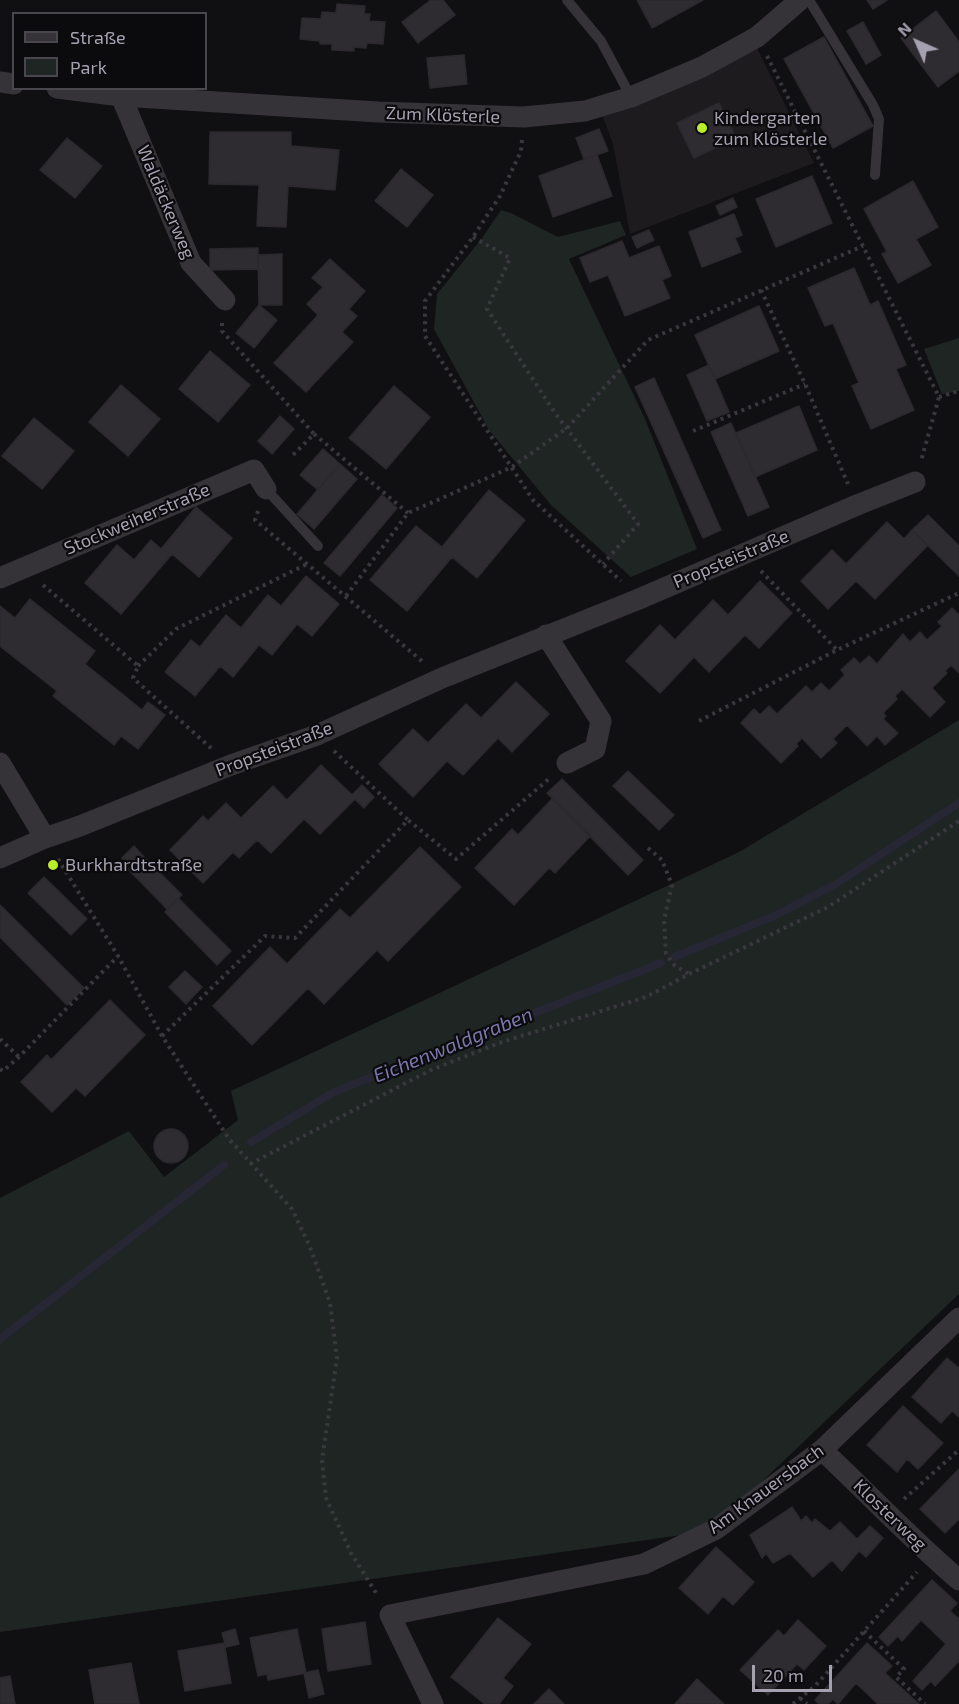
<!DOCTYPE html>
<html>
<head>
<meta charset="utf-8">
<style>
  body { margin:0 }
  #map { position:relative; width:959px; height:1704px; overflow:hidden; background:#100f11; font-family:"Exo 2",sans-serif }
  canvas { display:block }
  .legend { position:absolute; left:12px; top:12px; width:195px; height:78px; box-sizing:border-box; background:#0b0a0c; border:2px solid #49464e; margin:0; padding:8px 10px; list-style:none; font-size:18px; color:#a6a1b1 }
  .legend li { display:flex; align-items:center; gap:12px; height:30px }
  .legend b { width:30px; border:2px solid #49464e }
  .north { position:absolute; left:887px; top:12px; width:60px; height:60px; -webkit-text-stroke:4px #0b0a0c; paint-order:stroke; rotate:315deg; font-size:16px; font-weight:700; line-height:24px; text-align:center; color:#a6a1b1 }
  .north::after { content:''; display:block; margin:auto; width:21px; height:27px; background:#a6a1b1; clip-path:polygon(50% 0,100% 100%,50% 72%,0 100%) }
  .scale { position:absolute; left:752px; top:1665px; width:80px; height:27px; box-sizing:border-box; border:3px solid #a6a1b1; border-top:0; padding-left:8px; font-size:18px; line-height:21px; white-space:nowrap; color:#a6a1b1; -webkit-text-stroke:4px #0b0a0c; paint-order:stroke }
</style>
</head>
<body>
<div id="map">
<canvas width="959" height="1704"></canvas>
<ul class="legend">
<li><b style="height:8px;background:#353238"></b>Straße</li>
<li><b style="height:16px;background:#1e2523"></b>Park</li>
</ul>
<div class="north">N</div>
<div class="scale">20 m</div>
</div>
<script>
const g = document.querySelector('canvas').getContext('2d');
g.lineJoin = 'round';
function fillPath(path, color) {
  g.fillStyle = color;
  g.fill(path, 'evenodd');
}
function trace(path, color, width, dash) {
  g.strokeStyle = color;
  g.lineWidth = width;
  g.lineCap = dash ? 'butt' : 'round';
  g.setLineDash(dash || []);
  g.stroke(path);
}
function label(font, color, halo, rows, align = 'center') {
  g.font = font + ' "Exo 2",sans-serif';
  g.lineWidth = 4.5;
  g.setLineDash([]);
  g.textBaseline = 'middle';
  g.strokeStyle = halo;
  g.fillStyle = color;
  for (const [text, x, y, turn = 0] of rows) {
    g.save();
    g.translate(x, y);
    g.rotate((+turn || 0) * Math.PI / 180);
    g.textAlign = isNaN(turn) ? turn : align;
    if (halo) g.strokeText(text, 0, 0);
    g.fillText(text, 0, 0);
    g.restore();
  }
}
fillPath(new Path2D(`
  M757 48 814 163 630 234 613 144 601 112Z`), '#1d1b1e');
fillPath(new Path2D(`
  M501 210 511 213 558 237 620 221 626 235 569 259 645 419 697 549 631 577 551 505 489 430 434 329 437 294 482 238Z
  M959 338V391L942 394 924 349Z
  M959 720V1294L710 1531 0 1632V1198L129 1131 164 1177 238 1120 231 1091 739 852Z`), '#1e2523');
trace(new Path2D(`
  M674 957 774 916 836 884 959 803
  M251 1142 334 1092 661 963
  M0 1339 224 1165`), '#272634', 8);
const building = new Path2D(`
  M431 0H443L455 15 418 43 402 22Z
  M637 0H703L652 28Z
  M867 0H887L873 9Z
  M337 4 365 6 364 14H370L369 21 385 22 383 44 367 43 366 48 354 47V51L332 50V44H320V41L300 39 302 18 321 19 322 12 336 13Z
  M936 11 959 42V71L938 87 901 38Z
  M863 22 881 55 866 64 847 31Z
  M824 37 873 126 833 148 784 59Z
  M464 55 467 84 430 88 427 58Z
  M719 103 736 138 694 158 677 123Z
  M599 129 608 151 584 159 576 138Z
  M210 132H291V146L339 150 335 190 288 186 286 227 257 226 259 185 209 184Z
  M67 138 102 166 75 198 40 170Z
  M597 155 612 196 553 217 539 176Z
  M401 169 433 195 407 227 375 201Z
  M812 176 832 223 776 247 756 199Z
  M913 181 938 227 916 239 931 265 898 283 882 254 887 252 864 209Z
  M733 198 737 207 720 215 716 206Z
  M734 214 742 235 735 238 741 252 702 267 689 232Z
  M649 230 654 240 637 248 632 237Z
  M622 241 629 258 659 246 671 276 662 280 670 298 625 316 608 275 590 282 580 258Z
  M258 248V269L210 270V249Z
  M282 254V305H259L258 255Z
  M330 259 365 291 349 309 357 316 342 332 353 342 306 392 274 363 318 315 307 304 323 287 312 278Z
  M854 268 870 305 878 301 906 365 896 369 914 410 871 429 852 386 859 383 833 323 825 326 808 288Z
  M259 305 277 320 254 348 236 333Z
  M759 306 779 351 715 379 695 335Z
  M210 351 250 385 218 422 179 389Z
  M709 365 729 412 707 421 687 375Z
  M654 378 721 530 703 538 635 387Z
  M121 385 160 419 128 456 89 422Z
  M394 386 430 417 386 469 349 438Z
  M799 406 817 450 755 477 736 433Z
  M280 416 294 429 272 454 258 441Z
  M34 418 74 451 42 489 2 456Z
  M731 423 769 507 748 516 711 432Z
  M323 449 340 464 318 490 300 475Z
  M340 464 357 479 314 529 297 514Z
  M489 490 525 520 477 578 452 557 407 611 370 580 416 526 442 547Z
  M382 495 397 508 340 576 324 563Z
  M196 507 232 538 199 577 172 554 121 614 85 583 117 545 134 560 151 540 161 549Z
  M928 515 959 546V576L912 530Z
  M887 522 904 539 912 530 928 545 875 599 856 581 828 609 801 581 832 550 846 564Z
  M306 576 339 604 312 636 297 624 272 655 259 645 233 677 220 666 195 696 165 672 191 640 200 647 226 615 241 628 268 595 281 606Z
  M760 581 792 613 759 648 745 635 709 672 694 657 660 693 626 661 660 625 675 640 713 600 728 615Z
  M30 599 95 651 85 664 142 710 148 702 165 715 138 749 121 736 114 745 53 696 57 691 0 646V606L15 618Z
  M952 608 959 615V673L951 665 945 671 947 673 932 688 945 702 930 717 902 689 895 696 897 699 883 713 886 716 883 719 898 733 885 745 877 736 867 746 847 725 833 739 837 743 821 758 802 738 796 744 798 746 781 763 741 723 754 709 760 715 769 706 777 714 806 686 812 692 821 683 829 691 845 675 841 670 854 658 860 664 869 656 877 664 903 634 910 642 920 632 927 640 942 626 938 622Z
  M516 682 549 714 512 752 498 738 463 775 447 761 413 797 379 764 413 729 428 743 466 704 481 718Z
  M321 765 352 795 362 785 374 797 364 808 355 799 320 834 304 819 271 853 257 840 239 858 233 852 203 883 170 850 203 816 208 821 226 803 241 818 273 786 287 800Z
  M628 771 674 815 659 830 613 786Z
  M562 779 643 860 628 875 547 793Z
  M552 799 591 835 555 873 549 868 514 905 475 868 512 829 518 835Z
  M134 846 142 855 130 866 122 858Z
  M420 847 461 887 388 961 377 950 324 1004 308 988 252 1045 213 1006 270 947 287 964 340 909 350 918Z
  M142 855 182 895 167 909 128 869Z
  M44 877 87 919 71 935 28 893Z
  M178 898 231 951 217 965 165 912Z
  M0 905 84 988 67 1005 0 937Z
  M185 971 202 987 186 1004 169 987Z
  M110 1000 145 1035 85 1096 76 1088 52 1112 21 1082 47 1055 51 1060Z
  M154 1146a17 17 0 1 1 34 0a17 17 0 1 1-34 0Z
  M947 1358 959 1368V1417L952 1411 941 1423 912 1397Z
  M903 1406 943 1443 918 1469 907 1459 897 1472 867 1445Z
  M959 1469V1519L945 1533 920 1509Z
  M792 1507 801 1521 806 1516 812 1523 815 1519 830 1531 840 1522 857 1539 870 1526 883 1538 866 1557 859 1551 842 1571 832 1560 813 1577 790 1553 773 1563 766 1553 762 1558 750 1535Z
  M716 1547 754 1582 733 1605 723 1596 708 1614 679 1588Z
  M932 1580 957 1603 950 1611 959 1619V1661L935 1686 931 1681 922 1690 913 1681 946 1644 921 1620 902 1641 898 1636 888 1646 879 1637Z
  M498 1618 531 1644 503 1678 513 1686 499 1704H485L451 1677Z
  M798 1620 826 1646 804 1670 797 1664 768 1695 740 1670 778 1630 784 1636Z
  M365 1622 371 1664 328 1671 322 1629Z
  M235 1629 239 1644 226 1647 222 1633Z
  M297 1629 306 1673 268 1680 267 1674 258 1676 250 1638Z
  M224 1643 231 1683 185 1691 178 1651Z
  M867 1643 892 1666 885 1673 919 1704H878L856 1683 838 1704 833 1699 828 1704H819L815 1700Z
  M131 1663 139 1704H95L89 1670Z
  M318 1670 324 1694 309 1698 304 1673Z
  M10 1676 15 1704H0V1678Z
  M697 1679 724 1704H675Z
  M549 1689 564 1704H534Z`);
fillPath(building, '#2e2c30');
trace(building, '#2b292d', 1.5);
trace(new Path2D(`
  M767 56 939 397 921 461
  M522 140 521 151 500 196 473 237 425 301V336L533 500 621 581
  M473 237 510 258 487 309 553 410 638 524 603 564
  M761 290 805 384 848 484
  M222 323V331L314 434 293 455
  M939 397 959 391
  M693 431 805 384
  M314 434 408 513
  M258 511 255 520 423 662
  M761 571 837 650
  M43 585 138 666 133 678 212 749
  M346 596 408 513 512 467 567 428 648 340 863 246
  M138 666 176 629 307 564
  M699 721 837 650 959 593
  M334 751 408 820
  M648 848 662 860 672 885 664 920 666 954 675 966 689 974
  M58 859 118 956 162 1036 229 1139 292 1209 310 1247 330 1303 337 1358 322 1460 326 1498 351 1553 378 1596
  M162 1036 265 936 295 938 408 820 456 859 551 777
  M0 1039 19 1057
  M0 1069 3 1071 19 1057 118 956
  M250 1164 431 1070 499 1043 646 997 689 974 828 907 959 821
  M904 1499 959 1450
  M864 1631 904 1669 896 1677 925 1704
  M800 1698 807 1704
  M793 1704 816 1685 917 1572`), '#3a383f', 4, [3, 4.5]);
trace(new Path2D(`
  M567 0 601 41 631 97
  M809 0 873 105 879 119 875 175
  M266 489 318 546`), '#353238', 10);
trace(new Path2D(`
  M0 82 14 84
  M57 88 121 96 378 112 524 117 585 111 631 97 702 67 757 37 800 0
  M121 96 191 263 225 300
  M0 578 254 470 266 489
  M546 635 601 721 595 749 567 763
  M0 763 45 838
  M0 858 45 838 80 826 231 765 317 735 442 678 639 599 857 505 915 482
  M822 1450C868 1493 911 1539 959 1580
  M433 1704 390 1615 644 1564 716 1529 822 1450 959 1318`), '#353238', 21);
for (const [x, y, r, color] of [
  [702,128,6,"#b9ee2a"],
  [53,865,6,"#b9ee2a"]
]) {
  const dot = new Path2D();
  dot.arc(x, y, r, 0, 2 * Math.PI);
  g.fillStyle = color;
  g.fill(dot);
  trace(dot, '#0b0a0c', 2);
}
label('18px', '#a6a1b1', '#0b0a0c', [
  ["Zum Klösterle",443,115,2],
  ["Waldäckerweg",166,202,67],
  ["Stockweiherstraße",137,519,-23],
  ["Propsteistraße",731,559,-23],
  ["Propsteistraße",274,749,-21],
  ["Am Knauersbach",766,1489,-36],
  ["Klosterweg",890,1515,44]
]);
label('18px', '#a6a1b1', '#0b0a0c', [
  ["Kindergarten",714,118],
  ["zum Klösterle",714,139],
  ["Burkhardtstraße",65,865]
], 'left');
label('italic 20px', '#7b77ad', '#0b0a0c', [
  ["Eichenwaldgraben",453,1045,-22]
]);
</script>
</body>
</html>
